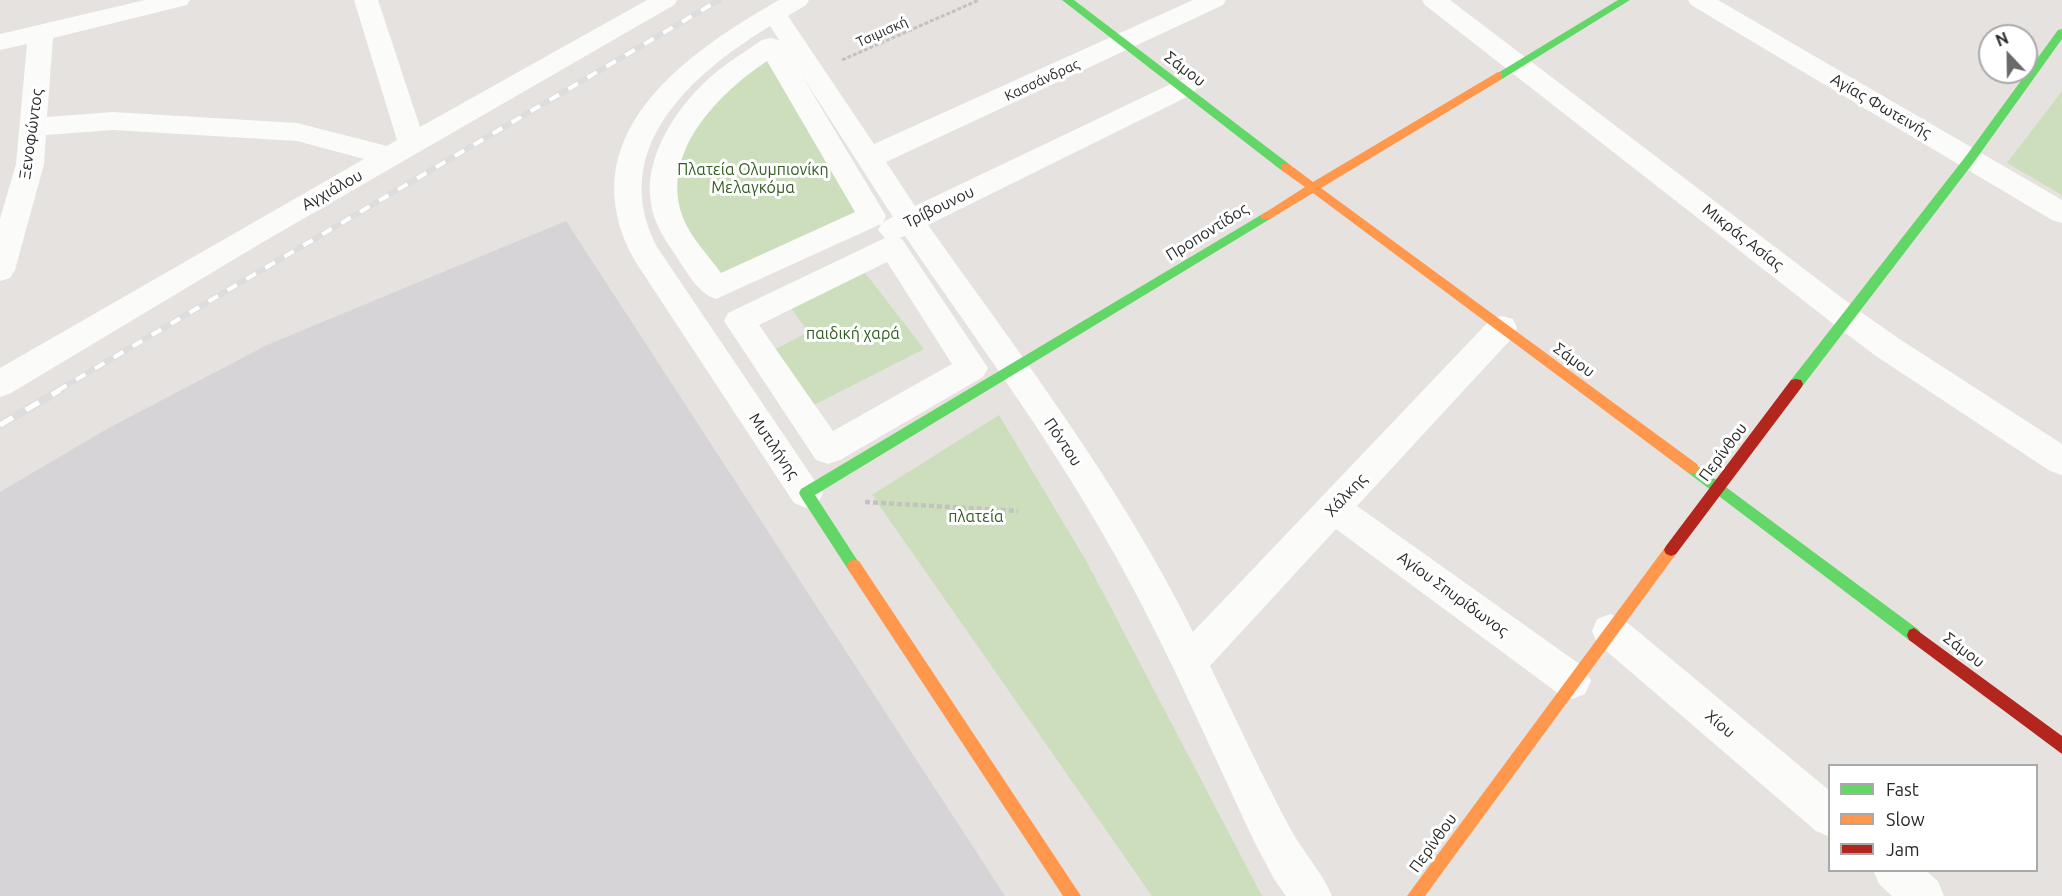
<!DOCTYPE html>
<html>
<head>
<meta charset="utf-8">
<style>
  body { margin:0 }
  #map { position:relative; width:2062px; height:896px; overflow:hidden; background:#e6e2df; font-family:Ubuntu,sans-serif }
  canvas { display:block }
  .legend { position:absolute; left:1828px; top:764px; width:210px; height:108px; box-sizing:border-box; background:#fff; border:2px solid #a9a9a9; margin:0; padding:8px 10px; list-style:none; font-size:18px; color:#292929 }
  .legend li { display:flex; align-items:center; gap:12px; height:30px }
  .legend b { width:30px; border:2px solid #a9a9a9 }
  .north { position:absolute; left:1978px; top:24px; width:60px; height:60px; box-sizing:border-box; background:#fff; border:2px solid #a9a9a9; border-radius:50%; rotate:338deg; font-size:16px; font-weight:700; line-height:24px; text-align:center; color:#292929 }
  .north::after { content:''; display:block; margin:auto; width:21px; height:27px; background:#6b6a69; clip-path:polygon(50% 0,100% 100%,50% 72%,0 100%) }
</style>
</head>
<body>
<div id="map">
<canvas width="2062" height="896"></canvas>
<ul class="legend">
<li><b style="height:8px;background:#63d668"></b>Fast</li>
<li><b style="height:8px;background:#ff974d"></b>Slow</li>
<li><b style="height:8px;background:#b3261e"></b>Jam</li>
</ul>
<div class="north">N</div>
</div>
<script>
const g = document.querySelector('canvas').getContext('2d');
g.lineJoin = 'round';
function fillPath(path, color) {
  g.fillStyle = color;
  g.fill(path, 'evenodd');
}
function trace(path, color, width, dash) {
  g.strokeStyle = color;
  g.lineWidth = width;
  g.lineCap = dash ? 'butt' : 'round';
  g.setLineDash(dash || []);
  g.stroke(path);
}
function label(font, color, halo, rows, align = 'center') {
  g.font = font + ' Ubuntu,sans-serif';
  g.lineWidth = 6;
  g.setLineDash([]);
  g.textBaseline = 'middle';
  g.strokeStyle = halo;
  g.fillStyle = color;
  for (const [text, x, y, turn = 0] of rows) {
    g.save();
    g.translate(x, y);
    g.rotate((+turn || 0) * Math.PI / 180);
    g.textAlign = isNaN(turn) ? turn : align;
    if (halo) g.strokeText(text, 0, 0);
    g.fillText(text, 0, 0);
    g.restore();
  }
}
fillPath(new Path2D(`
  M566 221 1005 896H0V492L105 430 267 345Z`), '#d6d4d6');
fillPath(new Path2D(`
  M769 52 865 215 722 281 681 224 673 185 693 123Z
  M2062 91V195L2007 163Z
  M863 270 924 349 812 406 772 351 808 332 788 304Z
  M999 415 1088 564 1262 896H1152L872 495Z`), '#cddebc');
trace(new Path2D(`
  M842 60 979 0`), '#c3c2c2', 3, [4, 2]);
trace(new Path2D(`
  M865 502 1018 511`), '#c3c2c2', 4.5, [5, 3]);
fillPath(new Path2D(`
  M145 0H190L187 5 53 38 47 117 113 112 297 123 387 146 397 140 354 0H378L420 127 647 0H677L674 5 263 242 11 393 0 397V368L364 159 297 141 113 130 46 135 44 164 15 270 10 278 0 281V219L16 164 27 44 0 50V34Z
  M779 0H809L806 5 788 16 874 144 1193 0H1226L1223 5 886 162 915 206 1175 82 1184 79 1193 82 1197 88 1193 94 928 225C1022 357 1121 486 1193 632L1491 319 1502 316 1513 319 1517 328 1513 337 1357 506 1585 668 1591 681 1585 694 1572 699 1559 694 1336 529 1210 666C1237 721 1262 776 1291 830 1304 853 1322 872 1332 896H1286L1274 879 1255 843C1206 739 1161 634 1103 534 1044 431 972 334 905 236L899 238 902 239 988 368 983 377 840 460 828 464 816 460 724 321 728 313 885 238 878 230 881 224 716 299C698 294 685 269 674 253 664 238 653 221 651 203 643 159 675 110 706 81 723 65 743 53 762 40L771 38 779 40 770 26C693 73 606 148 657 247L823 493 818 503 806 508 794 503 635 261C566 137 684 54 779 0ZM767 61 855 212 721 273C709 256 692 239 684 220 657 154 718 94 767 61ZM801 74 893 217 883 222 886 216ZM887 262 952 364 833 431 759 325Z
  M1422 0H1450L1858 310 1898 338 2062 444V475L2050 471 1876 356 1836 326 1425 5Z
  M1688 0H1718L2062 200V223L2052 220 1691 5Z
  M1610 614 1623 619 1830 791V837L1816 831 1597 643 1592 631 1597 619Z
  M1873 870H1925L1938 881 1944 896H1892L1879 884Z`), '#fbfbfa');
fillPath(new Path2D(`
  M1062 0H1074L1289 164V170H1281Z
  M1618 0H1630L1502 79H1494L1493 76Z
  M2062 29V39L1974 162 1801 388H1791L1789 384 1791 380 1966 156 2058 30Z
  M1266 212 1270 213 1272 216 1270 219 815 495 861 566 859 571 854 572 849 571 801 497 799 493 801 489Z
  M1692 462 1919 630 1921 635 1919 640 1914 642 1909 640 1687 472 1685 468 1687 464Z`), '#63d668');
fillPath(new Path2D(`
  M1498 72 1502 73V79L1321 188 1697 464 1699 468 1697 472 1692 474 1687 472 1313 193 1270 219H1262L1260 216 1305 187 1281 170V164H1289L1313 182Z
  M1671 544 1676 546 1678 550 1676 554 1425 896H1407L1666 546Z
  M854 560 859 561 1081 896H1063L849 571 847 566 849 561Z`), '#ff974d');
fillPath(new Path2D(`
  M1796 379 1801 380 1803 384 1801 388 1676 554 1671 556 1666 554 1664 550 1666 546 1791 380Z
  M1914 628 2062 736V754L1909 640 1907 635 1909 630Z`), '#b3261e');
const railFar1 = new Path2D(`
  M57 391 719 0`);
const rail = new Path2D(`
  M0 425 60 390`);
trace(railFar1, '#ddddde', 6);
trace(rail, '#ddddde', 8);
trace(railFar1, '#fff', 4, [11]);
trace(rail, '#fff', 5, [15]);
label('14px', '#292929', '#fff', [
  ["Τσιμισκή",882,32,-24],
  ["Κασσάνδρας",1042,80,-25]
]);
label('16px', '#292929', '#fff', [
  ["Σάμου",1185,69,37],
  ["Αγίας Φωτεινής",1881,106,30],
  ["Ξενοφώντος",31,134,-82],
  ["Αγχιάλου",332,190,-29],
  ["Τρίβουνου",939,207,-26],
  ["Προποντίδος",1207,232,-32],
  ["Μικράς Ασίας",1743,237,38],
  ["Σάμου",1574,360,36],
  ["Πόντου",1063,442,56],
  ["Μυτιλήνης",774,446,56],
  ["Περίνθου",1723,452,-53],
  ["Χάλκης",1346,495,-47],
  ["Αγίου Σπυρίδωνος",1453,594,36],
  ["Σάμου",1964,650,37],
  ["Χίου",1720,724,40],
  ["Περίνθου",1433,843,-54]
]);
label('16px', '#335c22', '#fff', [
  ["Πλατεία Ολυμπιονίκη",753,170],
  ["Μελαγκόμα",753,188],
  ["παιδική χαρά",853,334],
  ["πλατεία",976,517]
]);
</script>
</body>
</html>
